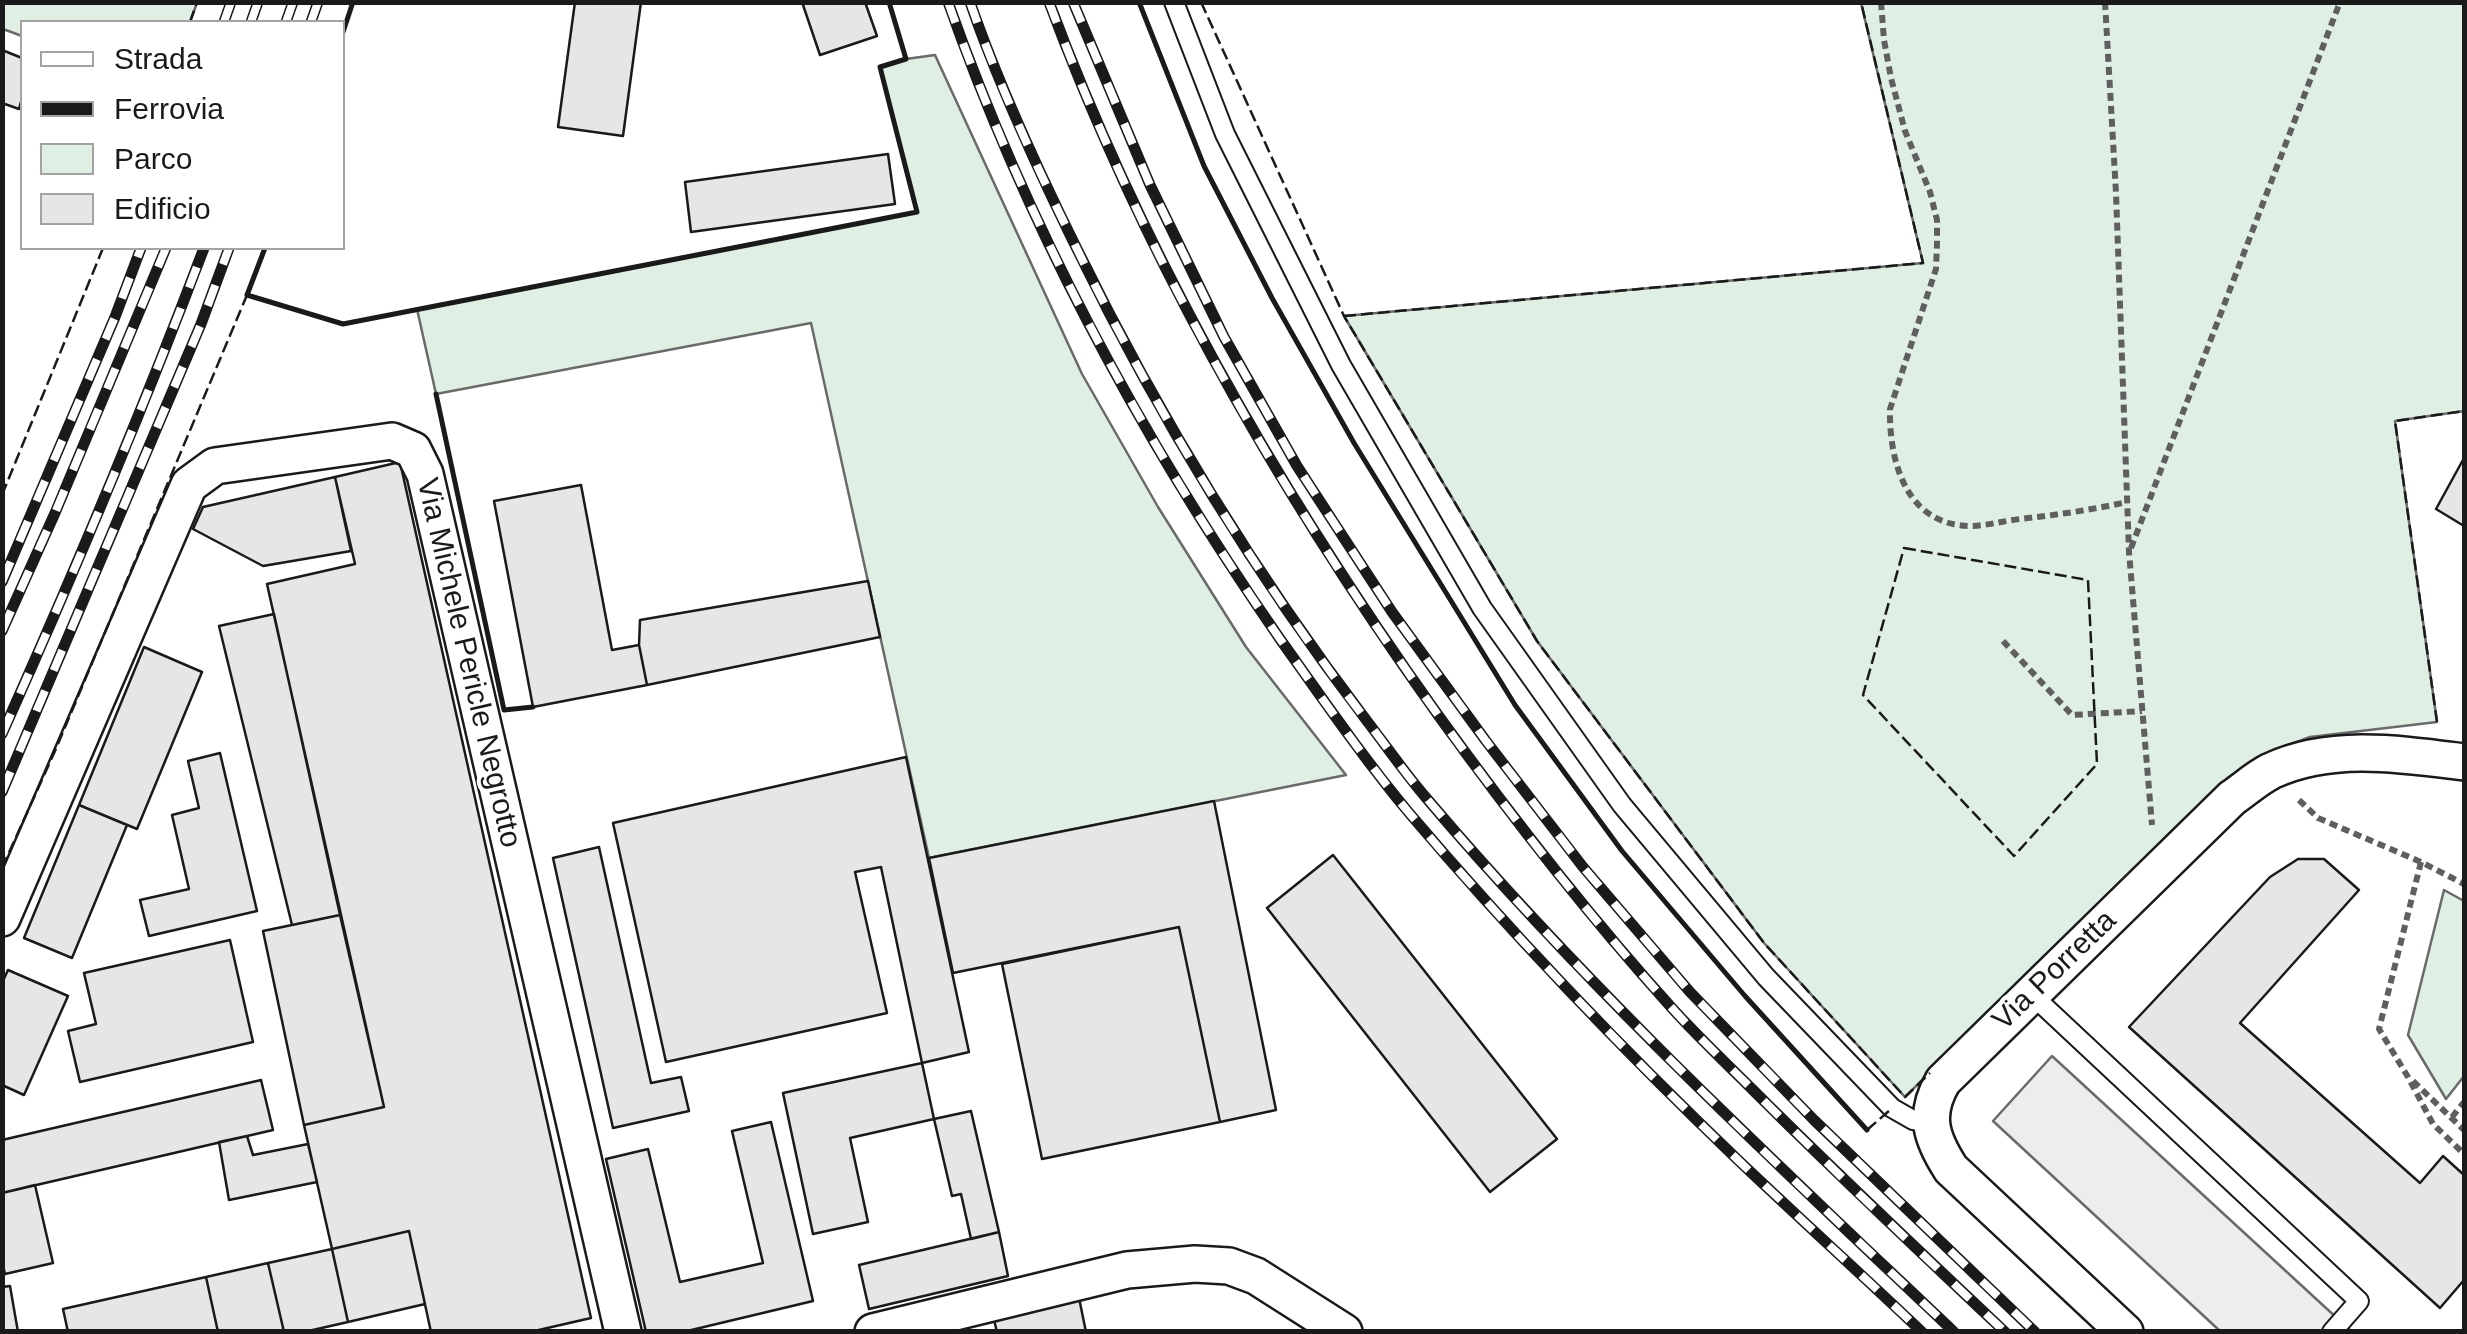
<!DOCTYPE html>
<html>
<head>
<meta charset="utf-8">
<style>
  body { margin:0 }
  #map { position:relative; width:2467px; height:1334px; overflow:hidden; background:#fff; font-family:Arial,sans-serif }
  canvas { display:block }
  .frame { position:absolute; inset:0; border:5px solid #1a1a1a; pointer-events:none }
  .legend { position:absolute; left:20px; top:20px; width:325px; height:230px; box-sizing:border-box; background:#fff; border:2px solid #a3a3a3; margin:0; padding:12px 18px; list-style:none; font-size:30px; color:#1a1a1a }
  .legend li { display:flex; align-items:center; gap:20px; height:50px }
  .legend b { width:50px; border:2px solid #a3a3a3 }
</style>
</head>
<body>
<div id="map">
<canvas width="2467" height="1334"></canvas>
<div class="frame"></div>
<ul class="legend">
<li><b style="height:12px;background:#fff"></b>Strada</li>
<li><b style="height:12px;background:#1a1a1a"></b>Ferrovia</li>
<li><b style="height:28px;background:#e0efe3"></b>Parco</li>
<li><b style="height:28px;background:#e6e6e6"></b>Edificio</li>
</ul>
</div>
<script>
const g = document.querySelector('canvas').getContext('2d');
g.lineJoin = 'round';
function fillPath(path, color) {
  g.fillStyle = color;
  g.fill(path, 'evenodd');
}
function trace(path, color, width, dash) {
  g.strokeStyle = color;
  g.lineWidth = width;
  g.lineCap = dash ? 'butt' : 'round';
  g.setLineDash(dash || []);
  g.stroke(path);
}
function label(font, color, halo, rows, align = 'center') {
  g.font = font + ' Arial,sans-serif';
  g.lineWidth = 8;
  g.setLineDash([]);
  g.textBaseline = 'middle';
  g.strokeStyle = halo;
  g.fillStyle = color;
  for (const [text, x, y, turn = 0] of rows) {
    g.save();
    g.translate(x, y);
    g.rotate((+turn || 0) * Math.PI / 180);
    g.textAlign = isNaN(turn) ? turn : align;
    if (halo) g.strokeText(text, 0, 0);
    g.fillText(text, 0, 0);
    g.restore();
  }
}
const green = new Path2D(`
  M3 2H197V3L190 22H22V36L3 29Z
  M1861 3H2464V411L2395 421 2437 722 2310 737 2262 755 2229 777 1905 1097 1764 943 1537 641 1344 316 1923 263Z
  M935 55 1082 374 1158 507 1246 647 1346 775 929 858 811 323 436 394 417 309 917 212 880 67 906 59Z
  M2444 890 2464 901V1076L2446 1099 2408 1035Z`);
fillPath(green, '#e0efe3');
trace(green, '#6a6a6a', 2.5);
const parking = new Path2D(`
  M2052 1056 2351 1331H2220L1993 1121Z`);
fillPath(parking, '#ededed');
trace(parking, '#6a6a6a', 2.5);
const building = new Path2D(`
  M575 2H641L623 136 558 127Z
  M802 2H865L877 36 820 55Z
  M2 50 22 58V98L19 109 2 103Z
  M888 154 895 204 691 232 685 182Z
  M2464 458V526L2436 509Z
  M400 462 591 1318 530 1332H431L409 1231 332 1249 304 1125 384 1107 267 584 355 564 335 477Z
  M335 477 351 551 263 566 193 529 203 507Z
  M581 485 612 650 639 645 647 685 533 707 494 501Z
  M868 581 880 637 647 685 639 645 640 620Z
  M274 614 340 915 292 925 219 626Z
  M144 647 202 672 137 829 79 805Z
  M220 753 257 911 149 936 140 900 189 889 172 815 199 808 188 761Z
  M906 757 969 1052 922 1063 881 867 855 872 887 1013 666 1062 613 823Z
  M1214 801 1276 1110 1220 1122 1179 927 953 973 929 858Z
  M79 805 127 825 72 958 24 938Z
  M599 847 651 1083 681 1077 689 1111 613 1128 553 858Z
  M1333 855 1557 1139 1490 1192 1267 908Z
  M2298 859H2324L2359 890 2240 1023 2420 1183 2443 1156 2464 1175V1280L2440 1308 2129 1027 2270 877Z
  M340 915 384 1107 304 1125 263 931Z
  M1179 927 1220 1122 1042 1159 1002 964Z
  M230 940 253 1042 80 1082 68 1031 96 1024 84 973Z
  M8 970 68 996 24 1095 2 1085V983Z
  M922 1063 934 1119 850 1138 868 1222 813 1234 783 1093Z
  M261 1080 273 1130 2 1193V1140Z
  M971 1111 999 1232 971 1239 961 1194 952 1196 934 1119Z
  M771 1122 813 1301 683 1332H646L606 1159 648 1149 680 1282 763 1263 732 1131Z
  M247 1136 253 1155 308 1144 317 1182 229 1200 219 1142Z
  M35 1185 53 1263 5 1274 2 1261V1193Z
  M409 1231 425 1304 348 1322 332 1249Z
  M999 1232 1008 1276 869 1309 859 1265Z
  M332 1249 348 1322 304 1332H284L268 1263Z
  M268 1263 284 1332H218L206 1277Z
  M206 1277 218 1332H68L63 1309Z
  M10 1286 18 1332H2V1287Z
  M1078 1293 1086 1332H997L993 1316Z`);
fillPath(building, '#e6e6e6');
trace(building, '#1a1a1a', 2.5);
const service = new Path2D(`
  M1174 2 1225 134 1341 365 1482 608 1622 805 1766 977 1892 1108 1913 1120 1930 1122
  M2031 994 2359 1301 2332 1332`);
const minor = new Path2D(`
  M2 918 189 485 215 466 392 441 413 450 425 474 623 1332
  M873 1332 1127 1270 1195 1264 1229 1266 1256 1276 1344 1332
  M2125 1332 1951 1169C1931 1138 1923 1115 1943 1081L2232 798C2245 789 2257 778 2271 771 2331 743 2401 754 2464 762`);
trace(service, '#1a1a1a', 22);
trace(minor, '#1a1a1a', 40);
trace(new Path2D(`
  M1881 2 1884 40 1891 78 1905 131 1930 192 1937 220V244L1936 269 1890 409C1889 463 1907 527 1973 526 1989 525 2004 521 2020 519 2056 515 2091 510 2127 502
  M2105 2 2116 193 2129 552 2152 825
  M2131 548 2340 2
  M2003 641 2072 715 2142 711
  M2299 800 2318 818 2421 862 2464 884
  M2421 862 2379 1029 2408 1077 2433 1124 2464 1154
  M2413 1081 2464 1130
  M2452 1117 2464 1102`), '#5f5f5f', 6, [8, 5]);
trace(service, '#fff', 18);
trace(minor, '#fff', 35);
const rail = new Path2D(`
  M948 2C1028 228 1144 443 1280 639 1322 698 1364 759 1410 814 1512 934 1624 1051 1738 1160 1799 1218 1861 1274 1922 1332
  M970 2C999 86 1038 170 1077 249 1158 415 1254 573 1367 721 1387 747 1406 775 1428 800 1590 991 1773 1160 1954 1332
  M1049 2C1144 257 1280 494 1438 715 1511 816 1588 915 1671 1007 1697 1036 1726 1063 1753 1090 1835 1172 1920 1252 2005 1332
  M1073 2 1150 185 1224 337 1297 466 1392 612 1486 741 1583 867 1690 992 1814 1120 2035 1332
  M224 22 231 2
  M251 22 258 2
  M286 22 293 2
  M311 22 318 2
  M2 582 115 317 141 248
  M2 631 55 513 166 248
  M2 734C74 573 142 412 204 248
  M2 792 201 324 229 248`);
trace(rail, '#1a1a1a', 11);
trace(rail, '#fff', 8, [22]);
trace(new Path2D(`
  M1201 2 1344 316 1537 641 1764 943 1905 1097 1930 1073
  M190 22 197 2
  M1344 316 1923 263 1861 2
  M2 495 103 248
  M1904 548 2088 580 2097 764 2014 856 1863 695Z
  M2437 722 2395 421 2464 411
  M2 868 55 751 247 295
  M1867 1130 1890 1110`), '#1a1a1a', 2.5, [12, 5]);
trace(new Path2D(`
  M1139 2 1204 166 1272 298 1354 443 1515 705 1622 851 1745 996 1867 1130
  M342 35 353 2
  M265 248 247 295 343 324 917 212 880 67 906 59 889 2
  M436 394 504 710 533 707`), '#1a1a1a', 5);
label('30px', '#1a1a1a', '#fff', [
  ["Via Michele Pericle Negrotto",468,663,77],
  ["Via Porretta",2055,971,-44]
]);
</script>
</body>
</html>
